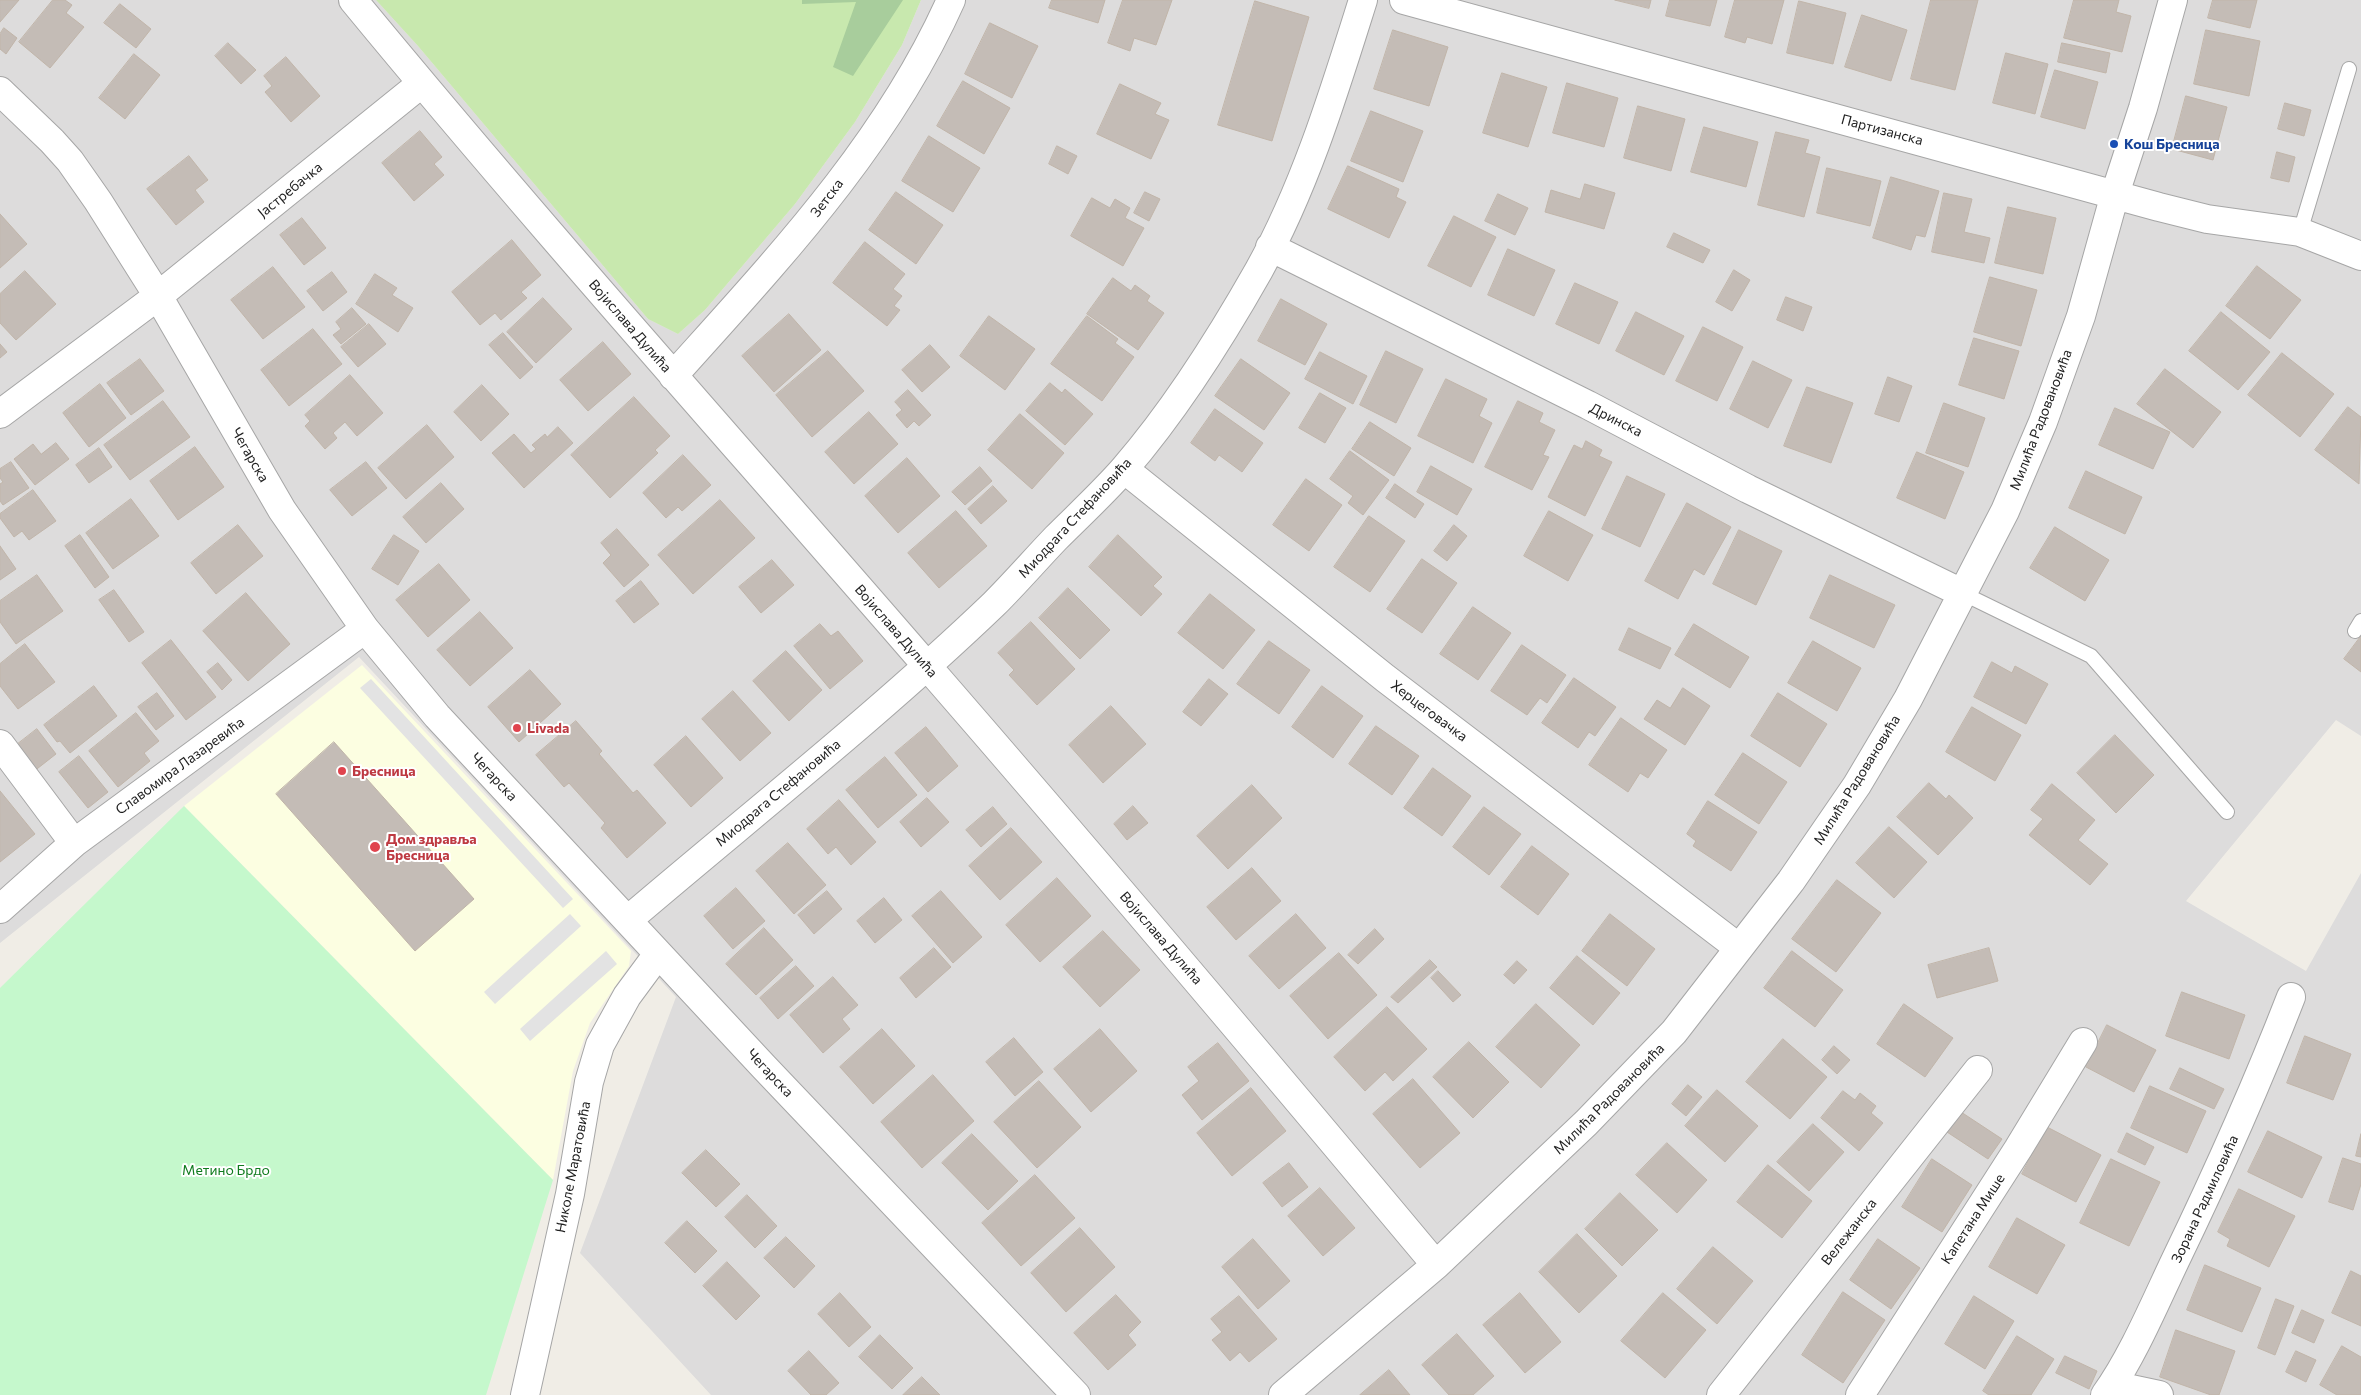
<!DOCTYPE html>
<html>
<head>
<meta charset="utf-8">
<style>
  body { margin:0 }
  canvas { display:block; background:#f0ede6 }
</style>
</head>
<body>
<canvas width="2361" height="1395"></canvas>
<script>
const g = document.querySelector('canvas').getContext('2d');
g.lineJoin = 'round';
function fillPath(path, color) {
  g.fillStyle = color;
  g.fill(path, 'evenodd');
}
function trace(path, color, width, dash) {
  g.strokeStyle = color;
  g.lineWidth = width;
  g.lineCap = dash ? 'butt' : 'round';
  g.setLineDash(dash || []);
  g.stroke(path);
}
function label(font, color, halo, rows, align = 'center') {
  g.font = font + ' Commissioner,sans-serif';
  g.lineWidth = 4;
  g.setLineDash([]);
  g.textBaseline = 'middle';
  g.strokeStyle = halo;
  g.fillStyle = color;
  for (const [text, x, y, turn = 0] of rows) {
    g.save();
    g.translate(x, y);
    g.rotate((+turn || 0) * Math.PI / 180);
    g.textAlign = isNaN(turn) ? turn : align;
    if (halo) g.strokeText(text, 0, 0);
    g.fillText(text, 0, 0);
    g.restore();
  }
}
fillPath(new Path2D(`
  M0 0H376L418 46 648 319 678 334 705 310 795 204 855 122 902 45 921 0H2361V736L2336 720 2186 901 2306 971 2361 873V1395H711L580 1253 676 997 359 657 0 943Z`), '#dddcdc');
fillPath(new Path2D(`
  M362 665 631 951 629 966 590 1023 573 1071 553 1180 184 806Z`), '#fcfee1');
fillPath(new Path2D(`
  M376 0H921L902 45 855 122 795 204 705 310 678 334 648 319 418 46Z`), '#c8e8ae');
fillPath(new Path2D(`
  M802 0H903L853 76 833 67 856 2 802 4Z`), '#a8cd9c');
fillPath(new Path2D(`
  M184 806 553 1180 486 1395H0V988Z`), '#c5f8cc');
fillPath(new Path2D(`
  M371 679 573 899 563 908 360 688Z
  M570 914 581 926 495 1004 484 992Z
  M606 951 617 964 530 1041 520 1029Z`), '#e3e3e3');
const building = new Path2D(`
  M0 0H19L0 22Z
  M53 0H65L72 5 66 13 84 27 50 68 19 42Z
  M1052 0H1105L1098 23 1049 8Z
  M1123 0H1172L1156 45 1134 38 1130 51 1108 43Z
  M1615 0H1651L1649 8Z
  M1670 0H1717L1710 26 1666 16Z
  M1735 0H1784L1772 44 1747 37 1745 43 1725 37Z
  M1931 0H1978L1955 90 1911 79Z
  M2074 0H2119L2116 12 2131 16 2122 52 2064 38Z
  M2213 0H2257L2250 28 2208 18Z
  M1255 1 1309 17 1272 141 1218 125Z
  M1799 1 1846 13 1833 64 1787 53Z
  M120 4 151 29 136 48 104 23Z
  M1862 15 1907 30 1891 81 1845 67Z
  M990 23 1038 46 1012 98 965 74Z
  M4 28 17 38 6 54 0 49V34Z
  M1393 30 1448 47 1429 106 1374 89Z
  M2206 30 2260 41 2249 96 2194 84Z
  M228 43 256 70 241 84 215 56Z
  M2062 43 2110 53 2106 73 2058 62Z
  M2006 53 2048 64 2035 114 1993 103Z
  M134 54 160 75 125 119 99 98Z
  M286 57 320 96 291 122 265 92 272 86 264 76Z
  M2055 70 2098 82 2085 129 2041 117Z
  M1502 73 1547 87 1528 147 1483 133Z
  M963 81 1010 108 984 154 937 126Z
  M1567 83 1618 98 1604 147 1553 133Z
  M1120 84 1161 103 1155 114 1169 120 1151 159 1097 134Z
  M2186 96 2227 107 2213 160 2172 149Z
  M2285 103 2311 110 2304 136 2278 129Z
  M1638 106 1685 119 1671 171 1624 158Z
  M1371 111 1423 131 1403 182 1351 161Z
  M1704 127 1758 142 1746 187 1691 172Z
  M420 131 442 157 434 164 444 175 414 201 382 163Z
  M1776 132 1809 140 1805 153 1820 157 1804 217 1758 205Z
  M929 136 980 168 953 212 902 181Z
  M1057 146 1077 156 1068 174 1049 164Z
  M2277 152 2295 157 2289 182 2271 178Z
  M189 156 208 180 195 190 204 202 176 225 147 189Z
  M1348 166 1399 189 1396 197 1406 202 1389 238 1328 209Z
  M1827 168 1881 181 1870 226 1817 213Z
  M1891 177 1939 191 1925 237 1916 235 1911 250 1873 238Z
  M1585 184 1615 193 1604 229 1545 212 1551 190 1580 199Z
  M896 192 943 225 916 264 869 230Z
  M1145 192 1160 199 1149 221 1134 213Z
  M1944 193 1972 199 1964 232 1990 238 1984 263 1932 252Z
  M1498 194 1528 208 1515 235 1485 221Z
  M1092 198 1110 208 1115 199 1130 208 1125 218 1144 228 1123 266 1071 236Z
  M2008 207 2056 218 2043 274 1995 263Z
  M0 214 27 244 0 268Z
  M1454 216 1496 237 1471 287 1428 266Z
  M302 218 326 248 304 265 280 235Z
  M1674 233 1710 250 1703 263 1667 247Z
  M512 240 541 275 521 292 527 298 501 320 495 313 480 325 452 292Z
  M865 242 905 274 893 289 902 296 894 306 900 310 887 326 833 283Z
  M1508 249 1555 270 1534 316 1488 295Z
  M2257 266 2301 300 2270 339 2226 306Z
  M273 267 305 307 263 339 231 300Z
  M1734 270 1750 280 1732 311 1716 302Z
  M25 271 56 304 16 340 0 323V294Z
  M332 272 347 292 323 311 307 291Z
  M375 274 397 288 392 295 413 308 398 332 356 304Z
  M1990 277 2037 290 2021 346 1974 332Z
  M1113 278 1131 291 1135 285 1150 296 1147 301 1164 313 1138 350 1087 314Z
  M1575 283 1618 302 1599 344 1556 324Z
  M1786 297 1812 307 1803 331 1777 320Z
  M543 298 572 329 536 363 507 332Z
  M1281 299 1327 324 1305 365 1258 341Z
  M352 308 366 324 341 344 333 335 341 329 336 322Z
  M1636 312 1684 336 1664 375 1616 351Z
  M2221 312 2270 352 2238 390 2189 351Z
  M789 314 821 350 774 392 742 356Z
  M989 316 1035 349 1005 390 960 356Z
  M1087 316 1118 339 1115 343 1134 357 1102 401 1051 364Z
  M369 324 386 344 358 367 341 347Z
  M1703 327 1743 347 1717 401 1676 381Z
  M313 329 342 364 289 406 261 370Z
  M503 333 533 367 520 379 489 345Z
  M1974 338 2019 351 2004 399 1959 385Z
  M603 342 631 374 588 411 560 380Z
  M0 344 7 352 0 358Z
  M930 345 950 367 922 392 902 370Z
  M828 351 864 391 812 437 776 395Z
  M1386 351 1423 369 1396 423 1360 405Z
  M1320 352 1367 376 1353 404 1305 379Z
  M2282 353 2334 394 2300 437 2248 395Z
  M140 359 164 391 131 415 107 383Z
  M1241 359 1290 393 1264 430 1215 396Z
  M1753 361 1792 380 1768 428 1730 409Z
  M2165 369 2221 412 2193 448 2137 404Z
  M350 375 383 413 357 436 345 422 333 433 337 438 325 449 305 426 310 421 305 415Z
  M1888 377 1912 386 1899 422 1875 414Z
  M1446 379 1487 399 1479 416 1492 423 1473 463 1418 436Z
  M1050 383 1062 393 1065 389 1093 414 1065 445 1026 411Z
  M100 384 126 418 89 447 63 413Z
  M482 385 509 414 481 441 454 412Z
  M1807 387 1853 403 1831 463 1784 446Z
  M908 390 931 415 919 426 914 421 907 428 896 415 902 410 895 402Z
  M1320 393 1346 408 1325 443 1299 428Z
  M634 397 670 436 655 450 658 453 610 498 571 455Z
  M163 401 190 437 130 480 104 445Z
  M1518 401 1543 413 1539 422 1555 430 1543 455 1549 457 1532 490 1485 467Z
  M1944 403 1985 418 1968 467 1926 453Z
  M2348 407 2361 417 2359 484 2315 450Z
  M2115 408 2170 432 2153 469 2099 445Z
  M1215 409 1263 443 1242 472 1219 455 1215 461 1191 443Z
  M869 412 898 444 854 484 825 452Z
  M1020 414 1064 453 1032 489 988 450Z
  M1370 422 1411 448 1394 476 1352 449Z
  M427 425 454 457 406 499 378 468Z
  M558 427 573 443 524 488 492 453 514 434 531 453 536 449 532 445 545 434 547 437Z
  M1586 441 1602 450 1599 456 1612 462 1585 516 1548 497 1574 445 1582 449Z
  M56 443 69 459 35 485 14 459 33 444 41 454Z
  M195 447 224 487 178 520 150 481Z
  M99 448 112 467 89 483 76 465Z
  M1350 451 1389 480 1363 515 1348 503 1353 496 1330 479Z
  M1917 452 1964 472 1945 519 1897 498Z
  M683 455 711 485 682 511 678 507 666 518 643 493Z
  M907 458 940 496 898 533 865 496Z
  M11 462 29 488 3 505 0 501V484L3 482 0 478V469Z
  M366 462 387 488 352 516 330 490Z
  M1431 466 1472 489 1457 515 1417 492Z
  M980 467 992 481 965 505 952 492Z
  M2086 471 2142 497 2125 534 2069 508Z
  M1627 476 1665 494 1640 547 1602 529Z
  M1306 479 1342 505 1309 551 1273 525Z
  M441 483 464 509 426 543 403 517Z
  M1395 484 1424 504 1415 518 1386 498Z
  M993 486 1007 501 981 524 968 509Z
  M33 490 56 521 29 540 22 531 14 537 0 518V514Z
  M131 499 159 536 113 569 86 533Z
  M720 500 755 538 693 594 658 555Z
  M1687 503 1731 527 1704 575 1694 569 1678 599 1645 581Z
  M956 511 987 546 939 588 908 553Z
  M1549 511 1593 535 1568 581 1524 556Z
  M1369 516 1405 541 1370 592 1334 567Z
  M238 525 263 556 216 594 191 563Z
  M1454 525 1467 536 1447 561 1434 551Z
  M2055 527 2109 560 2085 601 2030 568Z
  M617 529 649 565 624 587 603 563 611 555 601 543Z
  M1739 530 1782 551 1756 605 1713 584Z
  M80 535 109 577 95 588 65 546Z
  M394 535 419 551 398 585 372 569Z
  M1118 535 1162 577 1153 586 1162 594 1141 616 1089 567Z
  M0 546 16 569 0 580Z
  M1422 559 1457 583 1422 633 1387 609Z
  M772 560 794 585 761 613 739 587Z
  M439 564 470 600 428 637 396 600Z
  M37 575 63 611 16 644 0 622V601Z
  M1830 575 1895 605 1874 648 1810 618Z
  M641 581 659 604 634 623 616 601Z
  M1068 588 1110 630 1080 659 1039 618Z
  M114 590 144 632 129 642 99 600Z
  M246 593 290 644 248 681 203 631Z
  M1210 594 1255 630 1223 669 1178 633Z
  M1473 607 1511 633 1478 680 1440 654Z
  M480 612 513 648 470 686 437 650Z
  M1031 622 1075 669 1037 705 1009 675 1014 670 998 653Z
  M820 624 831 636 838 631 863 661 830 689 794 646Z
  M1694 624 1749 657 1730 688 1675 655Z
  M1629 628 1671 648 1660 669 1619 650Z
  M2361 636V672L2344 659Z
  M171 640 216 697 186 720 142 663Z
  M1269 641 1310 670 1279 714 1237 684Z
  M1813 641 1861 668 1837 711 1788 683Z
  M25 644 55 682 18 709 0 686V664Z
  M1522 645 1566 675 1547 703 1540 698 1527 715 1491 691Z
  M786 651 822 690 789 721 753 681Z
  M1992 662 2012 673 2015 666 2048 684 2026 724 1974 697Z
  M218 663 232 680 222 690 207 672Z
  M530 670 561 704 519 742 488 707Z
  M1574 678 1616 707 1595 736 1589 732 1578 748 1542 723Z
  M1209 679 1228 694 1201 726 1183 712Z
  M94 686 117 716 70 753 60 741 57 742 44 725Z
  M1322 686 1363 716 1333 758 1292 727Z
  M1683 688 1710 706 1685 745 1644 719 1657 700 1670 708Z
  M733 691 771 733 740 761 702 719Z
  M157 693 174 716 156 730 138 707Z
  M1778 693 1827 724 1800 767 1751 736Z
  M1111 706 1146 744 1103 783 1069 745Z
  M1972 707 2021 735 1995 781 1946 752Z
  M136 713 159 741 144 753 150 761 118 787 89 751Z
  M1621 718 1667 750 1648 778 1640 773 1628 792 1589 765Z
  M576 721 602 751 599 754 633 793 637 790 666 823 627 858 601 828 605 823 569 783 564 787 536 755Z
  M1376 726 1419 756 1392 795 1349 764Z
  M926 727 958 766 928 792 895 753Z
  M37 729 56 754 33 772 14 747Z
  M2115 735 2154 775 2116 813 2077 773Z
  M686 736 723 778 691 807 654 765Z
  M334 742 474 899 415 951 276 794Z
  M1743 753 1787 782 1759 824 1715 795Z
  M79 756 108 792 88 808 59 772Z
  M885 757 917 795 878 828 846 790Z
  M1433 768 1471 796 1442 836 1404 808Z
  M1929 783 1946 799 1949 795 1973 818 1938 855 1897 817Z
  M2052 784 2095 820 2078 840 2108 864 2090 885 2029 835 2043 819 2031 810Z
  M1252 785 1282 818 1228 869 1197 836Z
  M0 791 35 834 0 862Z
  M927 798 949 822 921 847 900 822Z
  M839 800 876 842 851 865 836 847 828 854 807 829Z
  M1708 801 1757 832 1731 871 1693 846 1696 841 1687 834Z
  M1133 806 1148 823 1127 840 1114 824Z
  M993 807 1007 824 981 847 966 830Z
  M1484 807 1521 834 1489 875 1453 847Z
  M1889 827 1927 862 1894 898 1856 863Z
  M1011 828 1042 862 1000 900 969 866Z
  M788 843 826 885 794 914 756 871Z
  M1532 846 1569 874 1538 915 1501 887Z
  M1252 868 1281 901 1236 940 1207 907Z
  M1057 878 1091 916 1040 962 1006 925Z
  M1837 880 1881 913 1836 972 1792 939Z
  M736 888 765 921 733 949 704 916Z
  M827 891 842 909 814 934 798 915Z
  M941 891 982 937 953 963 912 916Z
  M884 898 902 920 875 943 857 921Z
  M1296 914 1326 948 1279 989 1249 956Z
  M1610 914 1655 949 1627 986 1582 951Z
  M764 928 793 960 756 995 726 964Z
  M1375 929 1384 939 1358 964 1348 955Z
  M1103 931 1140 970 1100 1007 1063 967Z
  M934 948 951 967 916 998 900 978Z
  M1989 948 1998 981 1937 998 1928 965Z
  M1792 951 1843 990 1815 1027 1764 988Z
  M1339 953 1377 995 1328 1039 1290 996Z
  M1577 956 1620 993 1593 1025 1550 988Z
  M1430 960 1437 967 1398 1003 1391 997Z
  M1517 961 1527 970 1514 984 1504 975Z
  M796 966 814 986 778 1019 760 998Z
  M1438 971 1461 995 1453 1002 1431 978Z
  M833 977 858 1005 842 1019 850 1029 823 1053 790 1015Z
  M2182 992 2245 1015 2229 1059 2166 1036Z
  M1536 1004 1580 1045 1541 1088 1496 1047Z
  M1904 1004 1953 1038 1925 1077 1877 1044Z
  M1387 1007 1427 1049 1393 1081 1385 1072 1365 1091 1334 1057Z
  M2107 1025 2156 1050 2134 1092 2086 1067Z
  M882 1029 915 1066 873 1104 840 1067Z
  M1100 1029 1137 1071 1091 1112 1054 1069Z
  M2305 1036 2351 1054 2333 1100 2287 1083Z
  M1014 1038 1043 1072 1015 1096 986 1062Z
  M1783 1039 1827 1077 1790 1119 1746 1082Z
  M1469 1042 1509 1082 1473 1118 1433 1077Z
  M1218 1043 1249 1081 1202 1120 1182 1095 1199 1081 1188 1067Z
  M1834 1046 1850 1060 1837 1074 1822 1060Z
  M2180 1068 2224 1089 2214 1109 2170 1089Z
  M933 1075 974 1121 922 1168 881 1122Z
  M1413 1079 1460 1133 1420 1168 1373 1114Z
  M1039 1081 1081 1127 1037 1168 994 1122Z
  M1688 1085 1702 1097 1686 1116 1672 1104Z
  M2150 1086 2206 1111 2187 1153 2131 1128Z
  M1251 1088 1286 1131 1232 1176 1197 1133Z
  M1717 1090 1758 1126 1725 1162 1685 1126Z
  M1843 1091 1855 1100 1860 1093 1876 1106 1871 1113 1883 1123 1859 1151 1821 1118Z
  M1961 1112 2002 1139 1988 1159 1947 1132Z
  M1813 1124 1844 1152 1809 1191 1777 1162Z
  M2047 1127 2101 1155 2076 1202 2022 1174Z
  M2268 1131 2322 1157 2302 1198 2248 1172Z
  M2127 1133 2154 1147 2145 1165 2118 1152Z
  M972 1134 1018 1181 988 1210 942 1163Z
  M2361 1134V1157L2356 1156Z
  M1667 1143 1707 1180 1677 1213 1636 1175Z
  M706 1150 740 1184 716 1207 682 1173Z
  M2343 1158 2361 1164V1184L2353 1210 2329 1202Z
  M1932 1159 1972 1185 1942 1232 1902 1207Z
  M2111 1159 2160 1182 2129 1246 2080 1223Z
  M1289 1163 1308 1187 1282 1207 1263 1183Z
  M1768 1165 1812 1201 1782 1238 1737 1202Z
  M1035 1175 1075 1218 1021 1266 982 1223Z
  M1320 1188 1355 1228 1323 1256 1288 1216Z
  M2239 1189 2295 1216 2269 1267 2227 1246 2230 1239 2218 1232Z
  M1620 1193 1658 1230 1622 1266 1585 1229Z
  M747 1195 777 1226 755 1248 725 1217Z
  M2017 1218 2065 1245 2037 1294 1989 1267Z
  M687 1221 717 1251 695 1273 665 1243Z
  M1080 1228 1115 1267 1066 1312 1031 1273Z
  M1577 1234 1617 1276 1579 1313 1539 1272Z
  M786 1237 815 1266 794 1288 764 1258Z
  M1253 1239 1290 1281 1258 1309 1222 1267Z
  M1878 1239 1920 1268 1891 1309 1850 1280Z
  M1713 1247 1753 1281 1717 1324 1677 1289Z
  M727 1262 760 1296 736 1320 703 1286Z
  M2205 1265 2261 1288 2242 1332 2187 1310Z
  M2351 1271 2361 1276V1326L2332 1313Z
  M1843 1292 1885 1320 1843 1383 1802 1355Z
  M840 1293 871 1327 849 1347 818 1314Z
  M1520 1293 1561 1342 1525 1373 1483 1325Z
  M1663 1293 1706 1330 1665 1378 1621 1341Z
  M1116 1295 1141 1322 1128 1335 1136 1345 1108 1370 1074 1333Z
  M1239 1296 1277 1339 1249 1362 1240 1352 1230 1361 1212 1340 1222 1332 1211 1319Z
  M1974 1296 2014 1321 1985 1369 1945 1344Z
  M2276 1299 2294 1306 2275 1355 2258 1348Z
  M2302 1310 2324 1320 2314 1343 2292 1333Z
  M2176 1330 2235 1351 2219 1395H2211L2160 1377Z
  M1457 1334 1494 1376 1473 1395H1449L1422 1365Z
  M880 1335 913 1368 892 1389 859 1357Z
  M2017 1336 2054 1359 2031 1395H1989L1983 1391Z
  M2342 1346 2361 1357V1395H2337L2320 1385Z
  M809 1351 839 1383 826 1395H811L788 1371Z
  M2296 1351 2316 1360 2306 1382 2286 1372Z
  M2065 1356 2097 1371 2089 1389 2056 1373Z
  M1389 1370 1410 1395H1360Z
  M922 1377 940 1395H903Z`);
fillPath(building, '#c4bcb6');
trace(building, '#c1b5a9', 1);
const service = new Path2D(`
  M2300 232 2349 69
  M1962 593 2091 656 2227 812
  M2355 631 2361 621`);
const minor = new Path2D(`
  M353 0C539 226 735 444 927 666 1099 864 1268 1064 1436 1265
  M1404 0 2159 207 2207 219 2300 232 2361 256
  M0 91 52 141 70 161 98 201 158 296 282 510 365 629 437 716 764 1067 1076 1395
  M1270 247 1588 405 1748 489 1962 593
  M673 376C777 260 887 144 951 0
  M0 414 158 296 422 83
  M1124 469 1385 678 1739 948
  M0 744 74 843
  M0 909 74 843 365 629
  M629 919C751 815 878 715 994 604 1015 583 1035 560 1056 538 1079 515 1103 493 1124 469 1176 409 1220 339 1259 270 1306 185 1334 92 1363 0
  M2112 1385 2159 1395
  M525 1395 570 1194 589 1082 600 1045 627 996 658 954
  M1283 1395 1436 1265 1586 1123 1674 1032 1791 881 1857 785 1908 699 2005 511 2043 422 2081 316 2115 194 2143 108 2173 0
  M1721 1395 1978 1070
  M1860 1395 2018 1149 2083 1042
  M2105 1395C2132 1358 2155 1303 2175 1261 2217 1174 2256 1087 2291 997`);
trace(service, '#a6a6a6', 16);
trace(minor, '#a6a6a6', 30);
trace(service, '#fff', 14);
trace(minor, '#fff', 28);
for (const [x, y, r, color] of [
  [2114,144,5,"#1a4fb4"],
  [517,728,5,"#e0444e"],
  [342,771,5,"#e0444e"],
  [375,847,6,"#e0444e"]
]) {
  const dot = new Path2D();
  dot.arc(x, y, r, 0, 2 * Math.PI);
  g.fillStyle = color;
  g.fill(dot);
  trace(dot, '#fff', 2);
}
label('14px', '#1f1f1f', '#fff', [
  ["Партизанска",1882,130,15],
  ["Јастребачка",290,190,-39],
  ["Зетска",827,198,-53],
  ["Војислава Дулића",630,326,49],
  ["Дринска",1616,420,27],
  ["Милића Радовановића",2041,420,-69],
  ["Чегарска",250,455,60],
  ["Миодрага Стефановића",1075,518,-47],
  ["Војислава Дулића",896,631,49],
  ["Херцеговачка",1429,711,37],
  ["Славомира Лазаревића",180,766,-36],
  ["Чегарска",494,777,47],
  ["Милића Радовановића",1857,780,-58],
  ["Миодрага Стефановића",778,793,-40],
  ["Војислава Дулића",1161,938,49],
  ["Чегарска",770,1073,47],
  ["Милића Радовановића",1609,1099,-45],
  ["Николе Маратовића",573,1167,-79],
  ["Зорана Радмиловића",2205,1199,-65],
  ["Капетана Мише",1973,1219,-57],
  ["Вележанска",1849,1232,-52]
]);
label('bold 14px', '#164399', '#fff', [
  ["Кош Бресница",2124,144]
], 'left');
label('bold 14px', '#be3a42', '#fff', [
  ["Livada",527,728],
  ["Бресница",352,771],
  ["Дом здравља",386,839],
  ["Бресница",386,855]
], 'left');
label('14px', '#107b1e', '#fff', [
  ["Метино Брдо",226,1170]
]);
</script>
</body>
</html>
